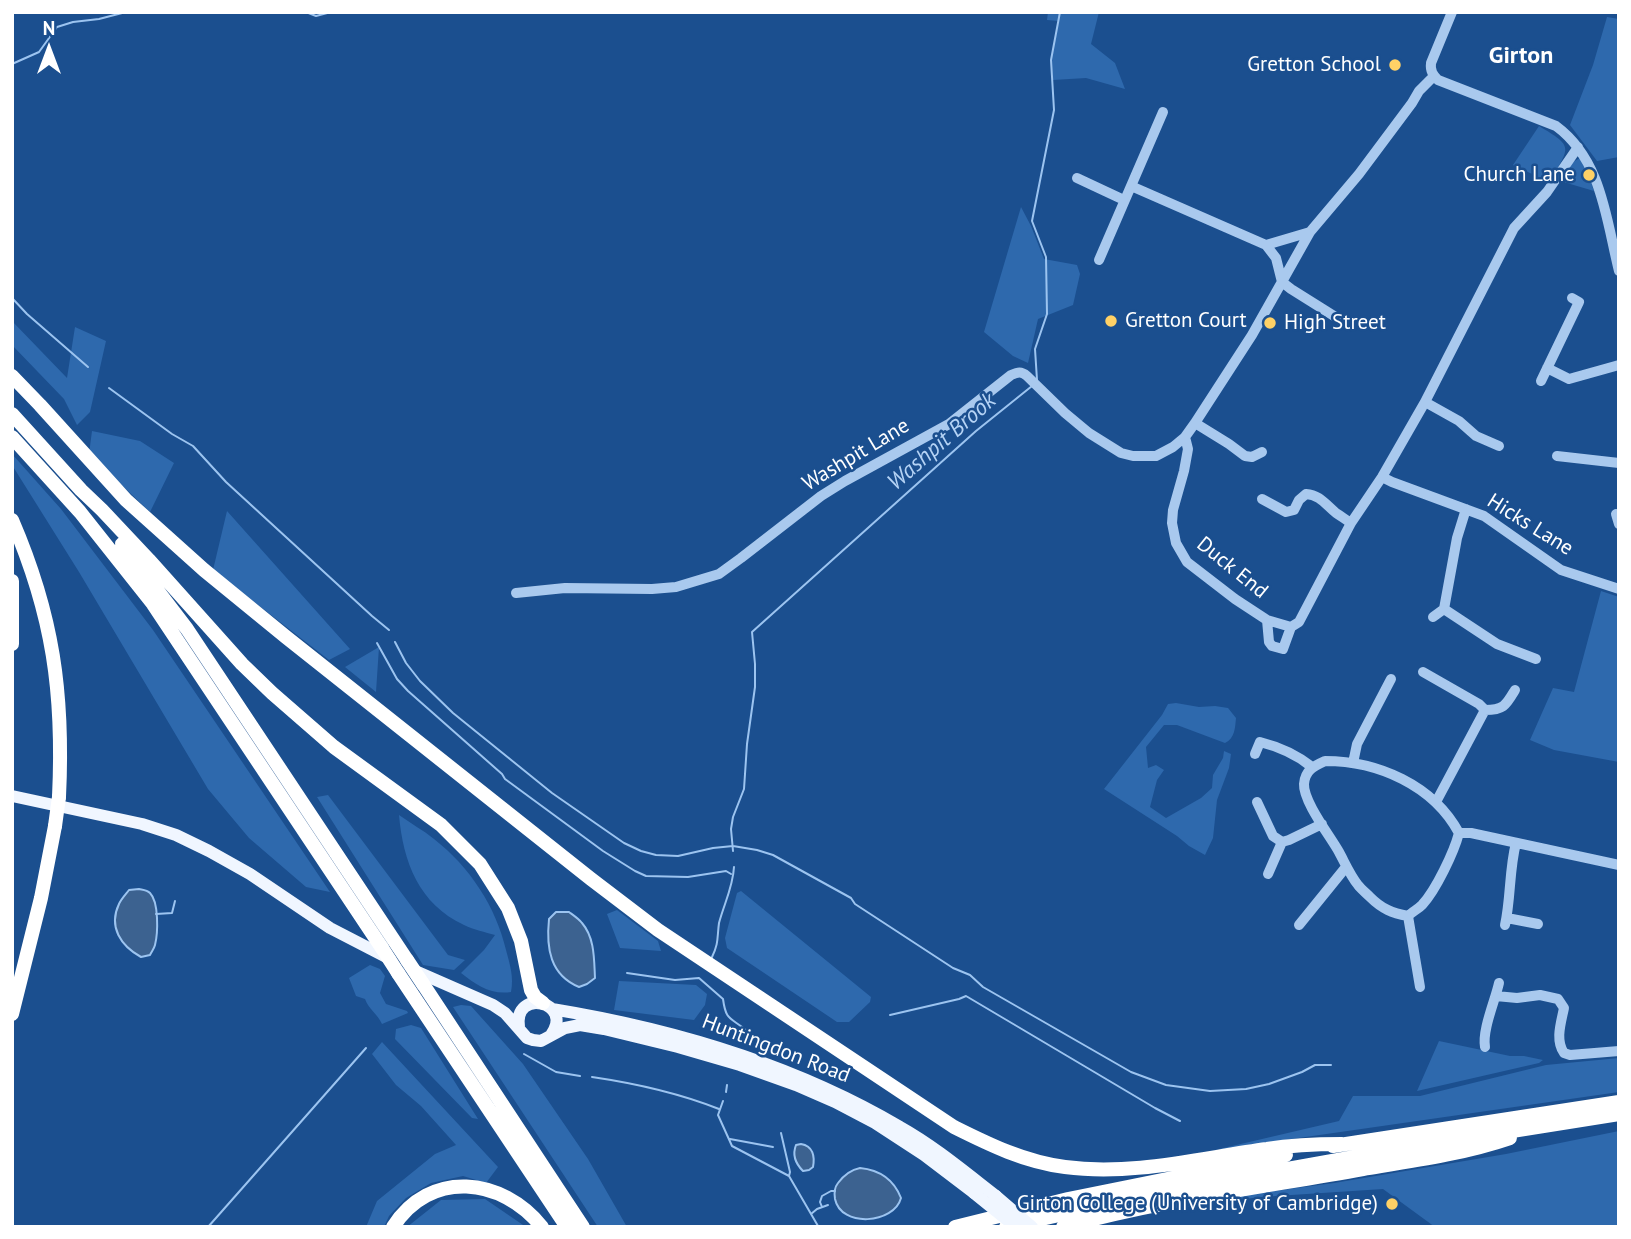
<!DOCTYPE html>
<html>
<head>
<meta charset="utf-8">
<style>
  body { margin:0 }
  #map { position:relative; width:1631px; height:1239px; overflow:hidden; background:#1b4f8f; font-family:"PT Sans",sans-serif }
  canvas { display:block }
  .frame { position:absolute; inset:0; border:14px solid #fff; pointer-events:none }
  .north { position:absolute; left:14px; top:14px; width:70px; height:70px; -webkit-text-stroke:5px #1b4f8f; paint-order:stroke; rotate:0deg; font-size:19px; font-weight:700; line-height:28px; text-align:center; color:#fff }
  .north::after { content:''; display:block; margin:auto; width:24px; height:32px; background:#fff; clip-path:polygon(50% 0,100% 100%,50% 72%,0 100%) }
</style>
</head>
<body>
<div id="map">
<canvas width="1631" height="1239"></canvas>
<div class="frame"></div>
<div class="north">N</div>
</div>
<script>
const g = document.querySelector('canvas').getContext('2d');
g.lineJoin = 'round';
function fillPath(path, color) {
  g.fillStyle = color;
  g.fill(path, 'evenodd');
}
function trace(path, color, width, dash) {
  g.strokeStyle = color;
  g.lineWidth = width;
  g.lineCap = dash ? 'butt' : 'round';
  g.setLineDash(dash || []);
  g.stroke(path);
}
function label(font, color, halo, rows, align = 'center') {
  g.font = font + ' "PT Sans",sans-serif';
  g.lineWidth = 5;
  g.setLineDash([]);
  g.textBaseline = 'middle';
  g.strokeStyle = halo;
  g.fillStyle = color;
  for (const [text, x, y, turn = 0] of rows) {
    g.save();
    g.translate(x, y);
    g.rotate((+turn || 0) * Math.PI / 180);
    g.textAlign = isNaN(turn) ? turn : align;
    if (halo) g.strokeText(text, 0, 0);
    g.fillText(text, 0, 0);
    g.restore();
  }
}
fillPath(new Path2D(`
  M1048 12H1099L1091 44 1115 63 1125 89 1086 78 1053 80 1051 60 1059 21 1047 20Z
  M1607 17 1619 19V157L1597 161 1570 125 1593 65Z
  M1539 126C1574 147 1570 146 1551 180L1547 181 1513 165Z
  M1580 158 1588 174 1594 191 1560 181 1571 163Z
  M1021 207 1031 226 1044 259 1077 265 1080 274 1073 305 1038 319 1028 363 1013 356 984 332Z
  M12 321 67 378 75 327 106 341 90 412 77 425 64 399 12 345Z
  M92 431 140 441 174 463 150 512 89 454Z
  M12 454 61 509 153 630 330 892 306 887 249 838 208 789 79 572 12 465Z
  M227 511 350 649 329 660 213 570Z
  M1601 591 1619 597V762L1554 750 1530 740 1553 688 1574 692Z
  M379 647 376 692 345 667Z
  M1176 703 1199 707 1215 706 1228 708 1236 718C1235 728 1235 738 1225 743L1177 725H1164L1146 747 1148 768 1156 765 1164 770 1157 780 1150 807 1166 818 1201 798 1212 788 1213 775 1223 758 1224 751 1231 754 1229 768 1217 800 1213 838 1205 855 1189 846 1177 836 1104 789 1162 715 1168 704Z
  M328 795 448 955 465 960 454 970 423 965 317 797Z
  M399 815C410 823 423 830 434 839 470 867 496 907 506 950 510 965 514 977 511 992 491 995 476 985 461 973L484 950 495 935C485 932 474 930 464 925 419 904 403 862 399 815Z
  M741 891 871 997 870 1002 849 1022H837L727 948 725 938 737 893Z
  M617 910 658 941 661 951 620 948 607 914Z
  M370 965 380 969 385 976 380 993 386 1004 407 1011 408 1013 382 1024C377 1013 369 1010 365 999L356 996 349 978Z
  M619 981 696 985 707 994 705 1005 694 1020 614 1010Z
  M461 1005 471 1006 523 1064 588 1159 627 1227H598L453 1007Z
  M411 1025 421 1028 478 1119 472 1118 395 1039 396 1029Z
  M1439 1041 1510 1056H1524L1543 1060 1539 1063 1417 1091Z
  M382 1042 498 1167 486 1183 463 1176 431 1183 406 1198 389 1216 384 1227H366L377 1201 435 1154 456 1145 421 1106 396 1085 372 1054Z
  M1619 1058V1092L1215 1150 1339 1121 1353 1096H1420L1546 1065Z
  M1619 1131V1227H1435L1383 1189 1261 1197 1207 1204V1200L1334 1183 1506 1154Z
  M485 1199 526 1227H407L441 1200Z`), '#2e69ad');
const water = new Path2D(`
  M139 889C144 890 147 890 150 893 159 902 158 933 155 945 154 949 152 951 150 955L141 957C121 946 108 927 119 904 121 899 126 894 129 890Z
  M556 912H569C573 915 579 919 582 923 595 938 594 960 595 978L587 984 579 987C550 975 546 948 549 919Z
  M801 1144C813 1146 815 1156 813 1167L809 1170 803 1171C796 1164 792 1155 796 1145Z
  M860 1168C880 1170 894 1180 901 1198 894 1224 841 1228 835 1199 834 1193 834 1188 838 1183 844 1175 850 1170 860 1168Z`);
fillPath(water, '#3c6290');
trace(water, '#9cc4f0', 2);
trace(new Path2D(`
  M306 12 316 16 331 12
  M12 64 39 52 57 27 73 22 99 19 126 12
  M12 298 27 314 88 367
  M1037 380 1035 349 1047 314 1046 257 1032 221 1054 110 1051 60 1060 12
  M109 388 172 434 193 446 226 482 372 616 389 630
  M395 642 406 663 420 681 453 713 552 793 624 843 641 851 656 855 678 856 713 848 733 846 757 850 773 855 851 898 855 904 953 968 970 975 983 987 1131 1072 1166 1085 1210 1091 1246 1089 1269 1084 1302 1072 1315 1065H1331
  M377 643 397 679 408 691 502 774 505 779 603 851 635 871 646 876 688 877 726 871 731 874
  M733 851 731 829 733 817 744 789 747 744 755 687V664L752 632 976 431 1032 386
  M156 914 172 913 175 901
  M712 957C719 943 717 937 719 923 724 904 733 887 734 867
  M627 973 675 980 699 978 723 999C726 1021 730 1017 746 1030V1036
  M890 1015 959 999 966 996 1155 1108 1180 1121
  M524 1054 556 1072 580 1076
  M592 1077C633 1083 681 1094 719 1109
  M726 1092 727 1085
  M723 1101 718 1115 732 1146 789 1176 818 1226
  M781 1133 790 1172 789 1176
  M730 1139 773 1147
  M822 1207 820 1202 822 1196 831 1191H835
  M811 1214 817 1209 828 1205
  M208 1227 366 1048`), '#9cc4f0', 2);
trace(new Path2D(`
  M1452 12 1431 63C1430 71 1433 75 1438 80L1556 126C1602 160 1606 219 1619 271
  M1077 178 1124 200
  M1131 186 1266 245 1276 258 1282 282 1291 289 1342 321
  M1266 245 1310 232
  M1099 260 1163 112
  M1547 368 1569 379 1619 365
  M1541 381 1579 302 1572 298
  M1425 402 1459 421 1476 436 1499 446
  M1195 423 1229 444 1245 456 1252 457 1262 452
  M1185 437 1188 449 1184 471 1173 510 1172 523 1176 543 1187 562 1235 599 1267 620 1291 627
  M1557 456 1619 463
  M1382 477 1392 482 1484 516 1561 570 1619 589
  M1262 499 1286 512 1294 510 1299 500 1306 494C1320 495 1325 504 1336 513 1341 516 1346 520 1351 523
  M1466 509 1457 538 1444 609 1497 644 1536 659
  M1616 514 1619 524
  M516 593 565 588 652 589 676 587 719 574 741 558 821 496 845 481 949 424 1011 375C1018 372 1021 371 1027 376L1065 413 1089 433 1121 453 1133 456H1156L1173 447 1185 437 1195 423 1252 335 1310 232 1359 174 1412 103 1419 91 1434 76
  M1433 617 1444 609
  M1267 620 1269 642 1272 646 1283 649 1291 627
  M1291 627 1299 622 1351 523 1382 477 1425 402 1514 228 1547 192 1578 147
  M1423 672 1479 704 1485 710C1504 710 1506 705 1515 690
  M1255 754 1260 742C1280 747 1296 754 1312 767
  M1325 761C1378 761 1433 785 1459 833 1454 852 1436 890 1422 905 1418 909 1412 912 1408 916 1392 913 1382 909 1370 897 1366 893 1361 889 1358 885 1350 875 1345 863 1339 852 1330 836 1303 801 1304 784 1305 770 1314 766 1325 761Z
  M1353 763 1357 744 1391 679
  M1257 802 1273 836 1282 842 1289 840 1322 824
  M1436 802 1485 710
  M1459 833H1471L1619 865
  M1268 874 1282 842
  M1408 916 1420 987
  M1507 918 1538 924
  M1299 925 1346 867
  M1505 925C1511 898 1509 870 1516 843
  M1496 996 1517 998 1540 995 1558 999 1564 1008C1561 1023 1555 1040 1564 1053L1570 1055 1619 1051
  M1485 1047C1482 1030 1495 1001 1499 983`), '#a9c9ee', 10);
trace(new Path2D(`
  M12 796 142 824 176 835 209 851 250 874 330 928 390 959
  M413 970 493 1005 505 1013 527 1038 533 1040 541 1041 565 1028 580 1025 604 1029 678 1047 740 1065 796 1085 835 1102 875 1123 924 1155 974 1193
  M552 1009C674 1029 793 1064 900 1127 934 1146 965 1172 996 1196
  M519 1027C513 987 575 1002 551 1035`), '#f0f6ff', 12);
trace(new Path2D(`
  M12 376 40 405 126 500 204 570 286 637 591 879 658 930 954 1127C990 1145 1025 1162 1065 1167 1132 1176 1200 1158 1267 1149 1292 1145 1317 1144 1342 1144
  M12 414 81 490 102 510 149 560 242 664 272 693 334 747 441 825 480 864 508 908 521 941 531 990 535 997 543 1003
  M12 437 80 512 153 604 382 948
  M12 520C53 615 64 693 59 797
  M122 544 187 629 407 960
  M12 581V644
  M398 973 567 1227
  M423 984 583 1227
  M12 1014 41 898 55 826
  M1333 1146 1619 1102
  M393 1227C430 1169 502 1177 542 1227
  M955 1227 1068 1199 1286 1155
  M1006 1227 1170 1190 1405 1148 1619 1114
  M1063 1227C1162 1200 1263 1187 1363 1169 1412 1161 1463 1154 1510 1138`), '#fff', 14);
trace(new Path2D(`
  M974 1193 1016 1227
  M996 1196 1032 1227`), '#f0f6ff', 12);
trace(new Path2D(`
  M55 826 59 797
  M382 948 398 973
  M407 960 423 984`), '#fff', 14);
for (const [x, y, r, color] of [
  [1395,65,7,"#ffd166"],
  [1589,175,7,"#ffd166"],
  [1111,321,7,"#ffd166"],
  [1270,323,7,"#ffd166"],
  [1392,1204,7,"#ffd166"]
]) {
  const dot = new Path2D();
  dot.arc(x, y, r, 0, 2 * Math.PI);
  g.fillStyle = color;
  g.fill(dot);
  trace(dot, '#1b4f8f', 2.5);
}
label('21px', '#fff', '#1b4f8f', [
  ["Gretton School",1381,65],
  ["Church Lane",1575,175],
  ["Gretton Court",1125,321,"left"],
  ["High Street",1284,323,"left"],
  ["Girton College (University of Cambridge)",1378,1204]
], 'right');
label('21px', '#fff', '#1b4f8f', [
  ["Washpit Lane",856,455,-31],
  ["Hicks Lane",1530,525,32],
  ["Duck End",1232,568,39],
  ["Huntingdon Road",776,1049,21]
]);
label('italic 23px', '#b5d3f5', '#1b4f8f', [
  ["Washpit Brook",942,442,-41]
]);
label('bold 24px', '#fff', '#1b4f8f', [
  ["Girton",1521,56]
]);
</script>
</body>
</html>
